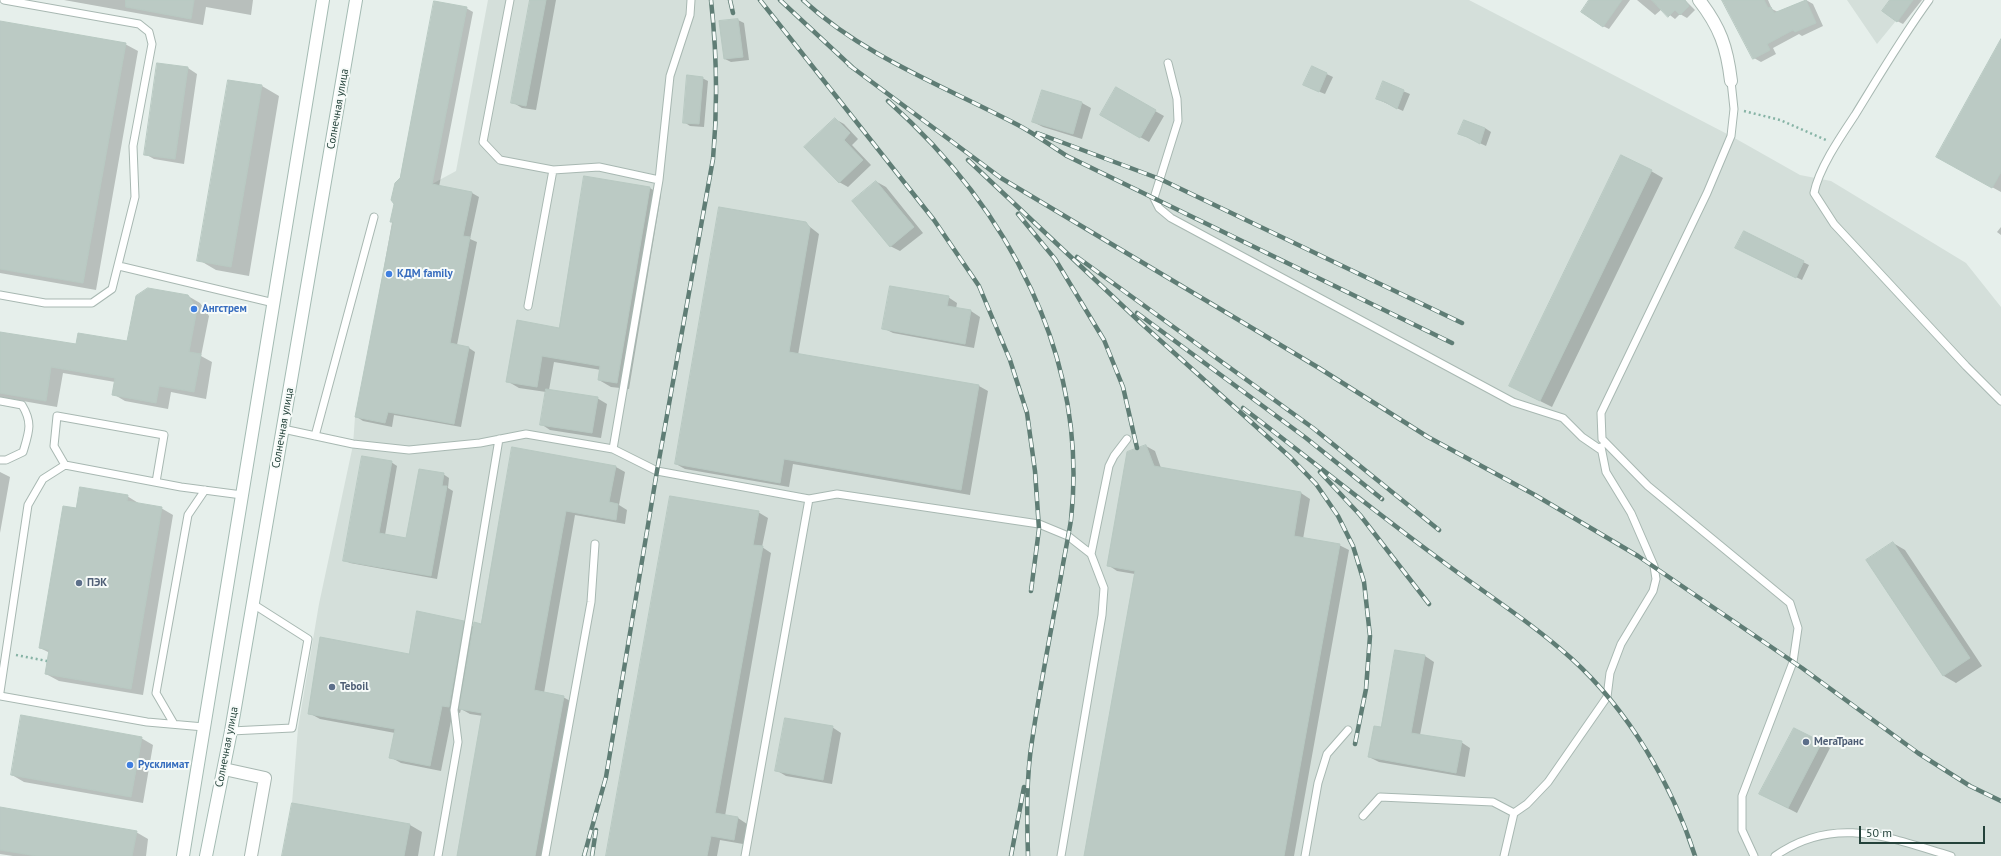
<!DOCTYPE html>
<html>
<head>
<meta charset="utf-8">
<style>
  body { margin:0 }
  #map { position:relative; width:2001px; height:856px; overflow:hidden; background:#e6efeb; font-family:"PT Sans",sans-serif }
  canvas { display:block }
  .scale { position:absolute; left:1859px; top:826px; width:126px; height:18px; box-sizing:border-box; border:2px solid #24423a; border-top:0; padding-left:5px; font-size:12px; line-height:14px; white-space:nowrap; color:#24423a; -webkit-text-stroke:3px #f7fbf9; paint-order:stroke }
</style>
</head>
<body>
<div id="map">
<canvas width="2001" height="856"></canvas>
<div class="scale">50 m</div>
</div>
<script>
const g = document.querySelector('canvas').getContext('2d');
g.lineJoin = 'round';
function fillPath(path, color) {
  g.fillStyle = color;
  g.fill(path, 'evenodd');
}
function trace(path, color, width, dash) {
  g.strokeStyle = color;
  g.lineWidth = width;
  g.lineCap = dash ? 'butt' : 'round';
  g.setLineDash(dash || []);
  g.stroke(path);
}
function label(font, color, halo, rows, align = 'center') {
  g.font = font + ' "PT Sans",sans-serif';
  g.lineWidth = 4;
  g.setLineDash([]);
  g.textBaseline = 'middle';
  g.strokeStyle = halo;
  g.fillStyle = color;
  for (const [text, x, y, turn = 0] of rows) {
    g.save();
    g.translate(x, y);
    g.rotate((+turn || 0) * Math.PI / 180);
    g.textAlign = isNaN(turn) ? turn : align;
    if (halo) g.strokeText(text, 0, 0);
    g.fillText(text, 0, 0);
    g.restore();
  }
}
fillPath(new Path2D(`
  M488 0H1469L1731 136 1800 175 1831 181 1966 263 2001 307V856H282L292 803 298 728 319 604 353 445 355 417 393 223 390 222 394 204 391 200 395 183 400 178 432 184 456 171Z
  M1847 0H1913L1877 44Z`), '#d4dfda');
fillPath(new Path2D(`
  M64 0H253L251 15 206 7 203 25Z
  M531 0H556L536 110 522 108 512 102Z
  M1590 0H1630L1609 29 1603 26Z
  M1637 0H1685L1695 10 1687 18 1680 14 1675 19 1662 9 1655 15Z
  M1724 0H1768L1772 9 1778 12 1806 0 1813 4 1823 26 1802 36 1799 34 1773 48 1776 54 1761 62 1754 58Z
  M1891 0H1922L1903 24 1897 21Z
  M466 8 473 12 439 187 472 193 479 197 470 239 477 242 457 345 469 348 475 352 461 427 394 415 392 427 363 421 357 417 400 178Z
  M738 20 744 23 749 60 731 62 725 59Z
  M0 22 125 44 138 51 96 290 0 273Z
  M2001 41V192L1948 163Z
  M158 64 188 68 197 74 184 164 154 159 145 154Z
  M1312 67 1333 77 1325 94 1310 88Z
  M702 78 708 81 704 127 690 126 684 122Z
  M1384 83 1410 94 1403 111 1377 99Z
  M262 86 279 96 249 276 216 270 199 260Z
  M1116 89 1164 116 1149 142 1101 115Z
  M1043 91 1082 103 1091 108 1082 139 1043 127 1033 122Z
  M835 119 844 124 858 139 852 145 871 165 848 187 839 182Z
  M1485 128 1491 132 1486 146 1460 134Z
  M1651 171 1663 178 1552 407 1522 392Z
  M877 182 886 187 923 233 900 251 890 246Z
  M650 188 661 195 629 389 611 387 599 380 601 370 554 362 549 390 597 398 607 404 601 438 550 430 541 424 546 392 519 388 507 381 560 329Z
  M805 223 819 234 798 355 979 386 988 391 970 495 793 464 789 487 685 469 676 464Z
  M2001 227V235L1997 232Z
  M1743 251 1803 262 1809 265 1802 280Z
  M188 296 200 303 209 316 201 356 212 362 206 399 171 392 168 409 125 401 113 394 115 382 63 373 57 407 0 397V333L77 346 128 342Z
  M948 297 957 303 956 309 971 311 980 317 974 348 893 333 883 328Z
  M1146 446 1155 451 1161 468 1301 493 1310 499 1303 539 1339 545 1349 550 1294 856H1085L1135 574 1117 571 1108 565Z
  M513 449 616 467 625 472 619 505 627 510 625 524 575 515 544 693 563 697 572 702 545 856H458L483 716 470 714 461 709 460 713 453 711 441 771 401 763 390 757 395 733 320 719 309 713 410 655 463 621 474 627 482 625Z
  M391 462 397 466 385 535 407 539 443 474 449 478 448 488 453 491 437 579 350 563 344 560Z
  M0 472 10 477 0 533Z
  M127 496 140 504 161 508 173 515 143 695 59 681 46 674 50 653 40 648 77 509Z
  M758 512 768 518 762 547 771 553 725 816 738 818 747 824 743 844 720 840 717 856H607Z
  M1893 543 1905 550 1982 666 1956 683 1944 676 1867 560Z
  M1425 656 1434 662 1420 735 1461 742 1470 748 1465 777 1379 762 1369 757 1382 729Z
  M832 727 841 733 832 784 786 776 776 770Z
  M141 738 153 745 143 803 24 782 12 775Z
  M1821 743 1830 748 1797 813 1770 799Z
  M0 808 136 832 148 839 146 856H13L0 854Z
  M410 825 422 832 418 856H283Z`), '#0003');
const building = new Path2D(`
  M126 0H194L191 19 126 7Z
  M530 0H546L526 106 511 103Z
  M1589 0H1622L1603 27 1581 12Z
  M1652 0H1685L1689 6 1680 15 1675 10 1668 17Z
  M1722 0H1764L1768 8 1771 7 1774 13 1806 0 1816 23 1795 32 1793 30 1767 44 1770 50 1753 59Z
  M1890 0H1913L1897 22 1882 11Z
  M434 1 467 7 432 184 472 192 463 236 470 237 450 343 469 347 454 424 388 412 385 423 355 417 393 222H390L394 204 391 200 395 183 400 178Z
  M738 19 743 57 724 59 719 21Z
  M0 21 126 43 83 283 0 269Z
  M2001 39V172L1992 188 1936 157Z
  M157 63 188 67 175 159 144 155Z
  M1312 66 1327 73 1319 92 1303 85Z
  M687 75 703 77 699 124 683 123Z
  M228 80 262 85 231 267 197 261Z
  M1383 81 1404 90 1397 109 1385 102 1376 99Z
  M1116 87 1156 110 1140 138 1100 115Z
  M1042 90 1082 102 1073 134 1032 122Z
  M835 118 850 133 844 140 863 160 839 183 804 147Z
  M1464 120 1485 128 1480 144 1467 137 1458 134Z
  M1621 155 1652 170 1540 401 1509 386Z
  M584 176 650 187 617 383 598 380 600 366 542 356 537 387 506 382 517 320 559 328Z
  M876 181 914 227 890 247 852 201Z
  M719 207 806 222 810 228 789 352 979 385 961 490 784 459 780 483 675 464Z
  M1744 231 1804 261 1796 278 1735 248Z
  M890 286 949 296 947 306 971 310 965 344 882 329Z
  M148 288 188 295 197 309 189 352 201 354 194 392 159 386 156 403 112 395 115 378 51 367 46 401 0 393V332L76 344 78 333 127 341 136 296Z
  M546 389 598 397 592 433 540 425Z
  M1146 445 1154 466 1301 492 1294 536 1340 544 1284 856H1084L1135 571 1107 566 1127 452Z
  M512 447 616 466 609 502 618 504 616 520 566 511 534 690 564 696 535 856H457L482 713 459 709 474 622 481 624Z
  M362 456 392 461 379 533 406 538 419 469 444 473 442 486H447L431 576 343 561Z
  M80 487 128 495 127 501 162 507 131 689 45 674 49 650 39 648 63 506 76 508Z
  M670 496 759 511 753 545 763 546 715 813 738 817 734 840 711 836 707 856H606Z
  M1893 542 1970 658 1943 676 1866 560Z
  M417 611 464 621 449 707 442 706 430 766 389 758 395 729 308 714 320 637 409 654Z
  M1395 650 1425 655 1411 733 1462 741 1456 773 1368 757 1374 726 1381 727Z
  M21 715 142 737 131 797 11 775Z
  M785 718 833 726 823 780 775 771Z
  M1794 728 1822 742 1788 808 1759 794Z
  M292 803 410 824 404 856H282Z
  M0 807 137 831 132 856H37L0 850Z`);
fillPath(building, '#bbcac4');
trace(building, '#b8c9c2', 1);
const lane = new Path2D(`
  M510 0 483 142 500 160 553 170 599 167 659 180
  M1929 0C1902 37 1879 76 1855 115 1841 136 1819 168 1814 193L1834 224 1966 366 2001 401
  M1168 63 1177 99 1178 121 1154 198 1159 208 1171 218 1513 402 1563 418 1582 437 1601 450
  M1731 81 1734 109 1731 136 1707 193 1601 413 1602 439 1648 486 1790 603 1798 628 1793 662 1742 796V830L1754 856
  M119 266 274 303
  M0 295 45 303H92L112 289 135 197 133 146 152 44 149 32 139 24 4 0
  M528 306 553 170
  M0 401 22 405C33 423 29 432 23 452L6 460H0
  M283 429 353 444 409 450 480 443 526 434 613 449 657 471 809 499 837 494 1039 524 1068 536 1091 554 1104 588 1102 615 1061 856
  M315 436 374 217
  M613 449 659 180 670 76 690 15 691 0
  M65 465 54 446 57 416 164 435 156 482
  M1091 554 1109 466 1114 456 1127 439
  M0 692 28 505 43 479 65 465 181 487 242 495
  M0 696 147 722 204 727
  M174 724 156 693 188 515 205 490
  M231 731 292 728 308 639 253 604
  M1363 816 1380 797 1493 802 1514 813
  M438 856 458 742 454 710 499 439
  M545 856 591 602 595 544
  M745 856 809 499
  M1305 856 1318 783 1327 754 1348 730
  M1504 856 1514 813 1527 804 1548 782 1607 697 1610 673 1621 644 1653 591 1656 579 1654 566 1631 513 1606 472 1601 447
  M1775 856C1835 814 1889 838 1951 856`);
const street = new Path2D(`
  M1699 0C1720 27 1727 47 1731 81
  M224 769 265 778 251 856`);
const secondary = new Path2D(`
  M183 856 323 0
  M206 856 231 731 356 0`);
trace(lane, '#a8b8b2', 9);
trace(street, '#a8b8b2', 14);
trace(secondary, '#a4bbb3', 14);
trace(new Path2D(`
  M1744 111 1780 120 1826 140
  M16 655 47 661`), '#86b3a5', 2.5, [2, 3]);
trace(lane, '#fff', 7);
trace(street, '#fff', 12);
trace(secondary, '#fff', 12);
const rail = new Path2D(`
  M730 0 733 13
  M760 0 934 220 979 286 1010 360 1027 413 1035 471 1039 529 1031 591
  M780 0 853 68
  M803 0C865 57 944 86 1018 125 1035 134 1051 146 1067 156L1452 343
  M849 65 1001 178 1319 368 1428 437 1535 495 1638 556 1802 668 1918 753 1970 786 2001 801
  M888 101C1007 207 1089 356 1071 520 1068 539 1064 557 1061 576 1051 631 1040 686 1032 741 1026 779 1027 818 1028 856
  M1037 133 1160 179 1462 323
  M968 160 1142 324 1290 457 1316 484 1338 516 1353 546 1364 582 1370 636 1366 689 1355 744
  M1018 214 1055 259 1104 340 1123 387 1137 448
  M1077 257 1313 428 1439 530
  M1137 313 1306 438 1382 499
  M1243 408C1310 459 1375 512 1442 561 1486 594 1532 623 1572 659 1628 710 1672 784 1695 856
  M1320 472 1360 515 1429 604
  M584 856 606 777 657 471 713 159C718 104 717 55 711 0
  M592 856 596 830
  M1011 856 1024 787`);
trace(rail, '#5f7d75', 4.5);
trace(rail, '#f7fbf9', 3, [9]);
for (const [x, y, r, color] of [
  [389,274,4,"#3f7fe0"],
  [194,309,4,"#3f7fe0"],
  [79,583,4,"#5c6f8a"],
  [332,687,4,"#5c6f8a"],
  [1806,742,4,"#5c6f8a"],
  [130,765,4,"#3f7fe0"]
]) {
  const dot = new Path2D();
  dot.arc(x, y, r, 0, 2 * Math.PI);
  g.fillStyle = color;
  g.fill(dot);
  trace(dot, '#f7fbf9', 1.5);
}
label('11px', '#24423a', '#f7fbf9', [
  ["Солнечная улица",338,109,-80],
  ["Солнечная улица",283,428,-80],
  ["Солнечная улица",227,747,-79]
]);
label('bold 11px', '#366cbe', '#f7fbf9', [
  ["КДМ family",397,274],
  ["Ангстрем",202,309],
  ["Русклимат",138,765]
], 'left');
label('bold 11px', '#4e5e75', '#f7fbf9', [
  ["ПЭК",87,583],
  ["Teboil",340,687],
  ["МегаТранс",1814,742]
], 'left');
</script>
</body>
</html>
